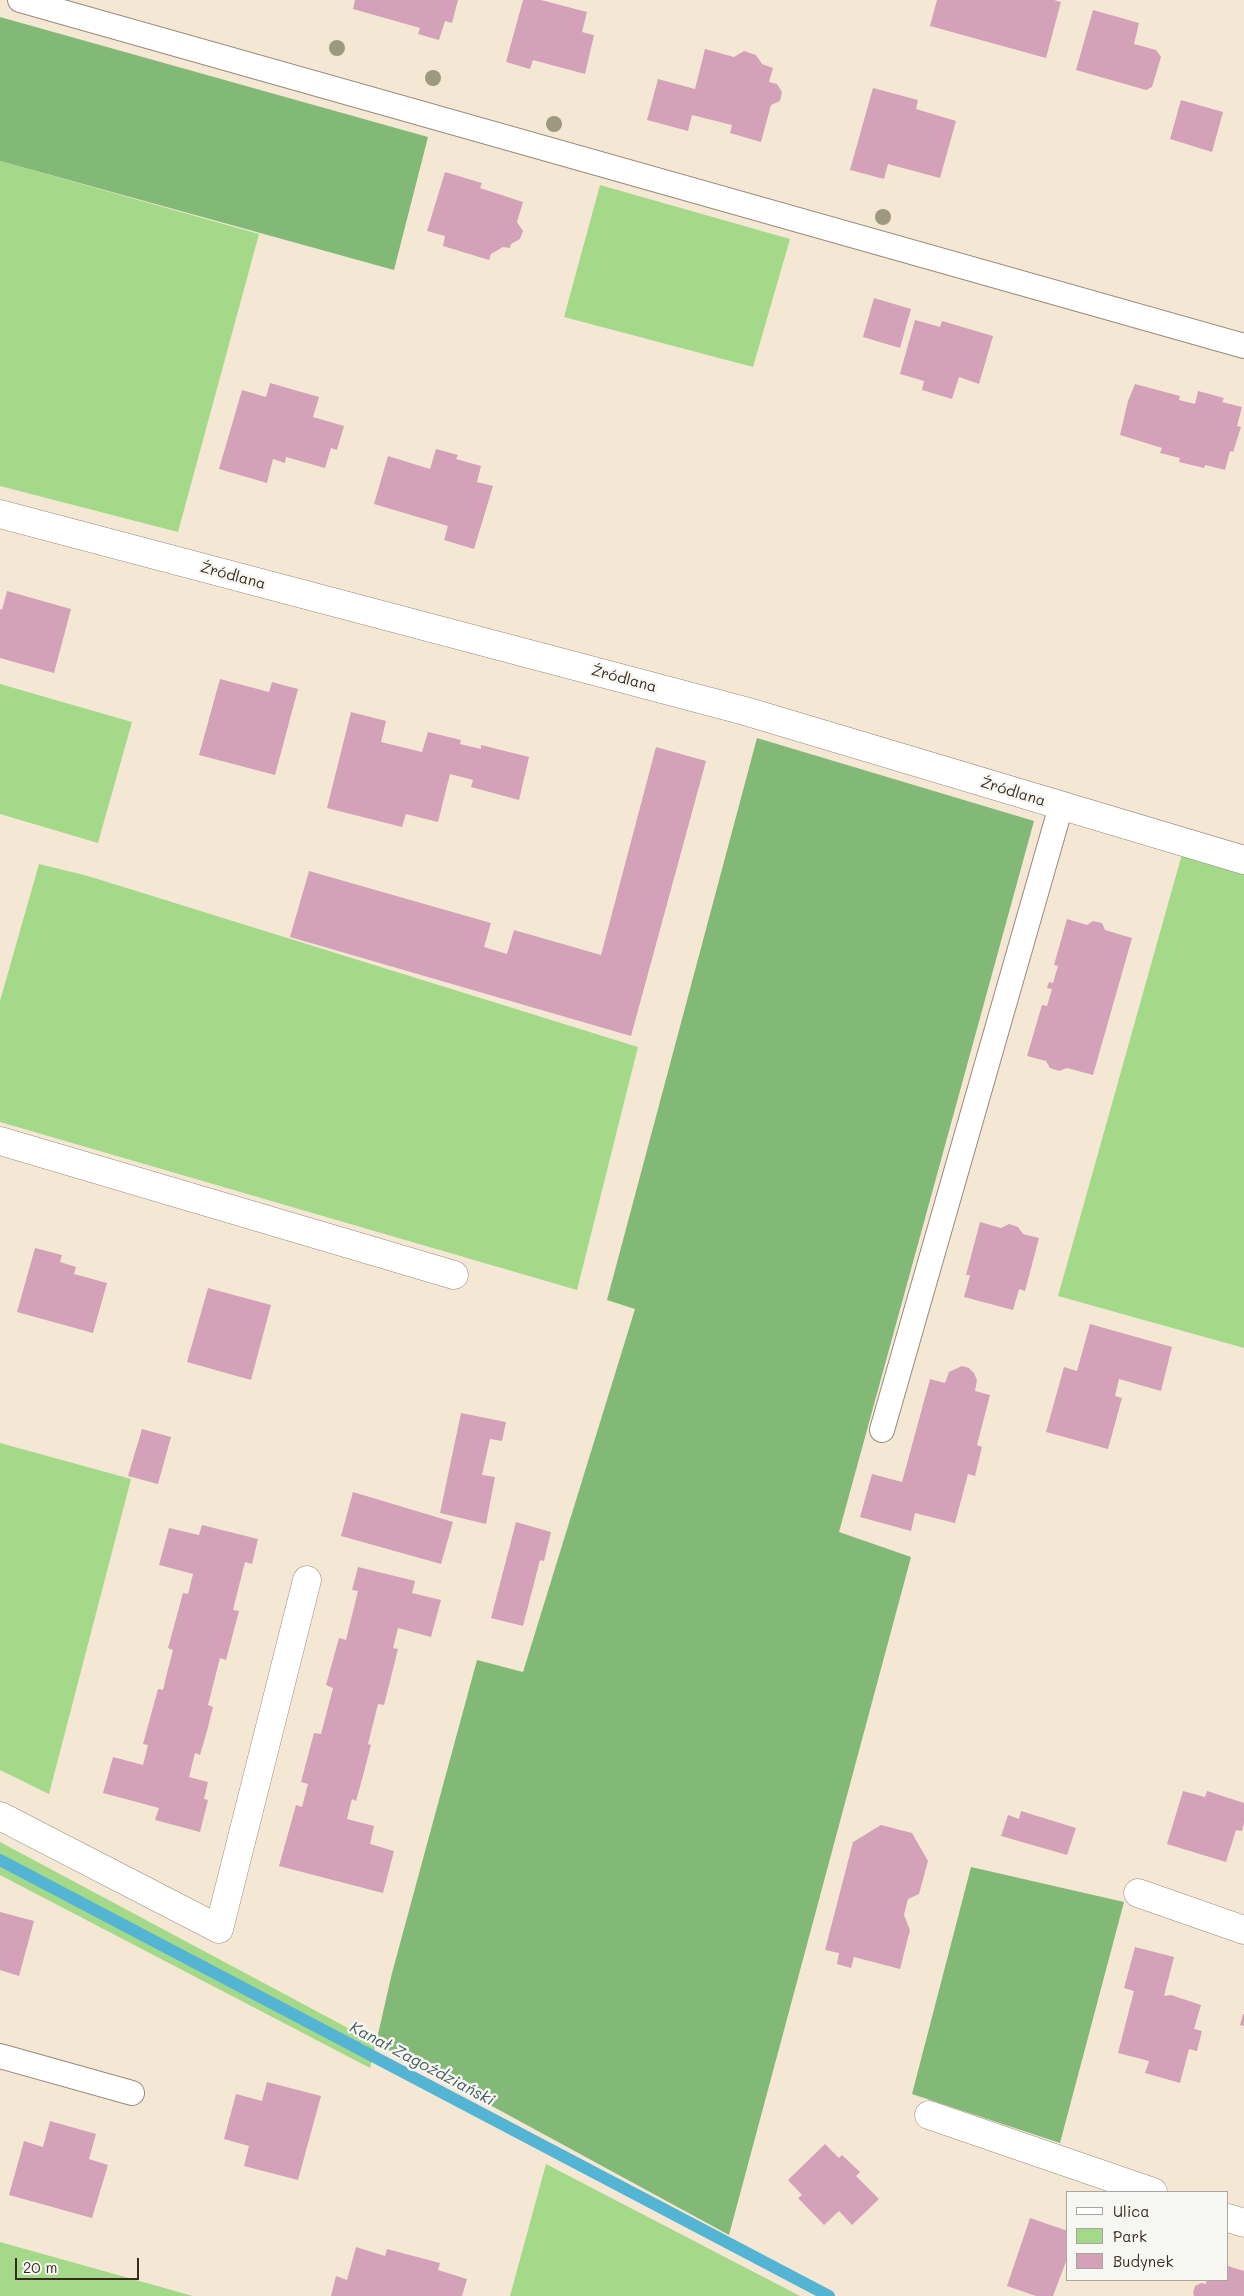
<!DOCTYPE html>
<html>
<head>
<meta charset="utf-8">
<style>
  body { margin:0 }
  #map { position:relative; width:1244px; height:2296px; overflow:hidden; background:#f4e8d5; font-family:Mali,sans-serif }
  canvas { display:block }
  .legend { position:absolute; left:1066px; top:2191px; width:162px; height:90px; box-sizing:border-box; background:#f6f6f2; border:1px solid #aba49d; margin:0; padding:6px 9px; list-style:none; font-size:15px; color:#3b2a1e }
  .legend li { display:flex; align-items:center; gap:10px; height:25px }
  .legend b { width:25px; border:1px solid #aba49d }
  .scale { position:absolute; left:15px; top:2258px; width:124px; height:22px; box-sizing:border-box; border:2px solid #3b2a1e; border-top:0; padding-left:6px; font-size:15px; line-height:18px; white-space:nowrap; color:#3b2a1e; -webkit-text-stroke:4px #f6f6f2; paint-order:stroke }
</style>
</head>
<body>
<div id="map">
<canvas width="1244" height="2296"></canvas>
<ul class="legend">
<li><b style="height:6px;background:#fff"></b>Ulica</li>
<li><b style="height:14px;background:#a4d98a"></b>Park</li>
<li><b style="height:14px;background:#d3a2b9"></b>Budynek</li>
</ul>
<div class="scale">20 m</div>
</div>
<script>
const g = document.querySelector('canvas').getContext('2d');
g.lineJoin = 'round';
function fillPath(path, color) {
  g.fillStyle = color;
  g.fill(path, 'evenodd');
}
function trace(path, color, width, dash) {
  g.strokeStyle = color;
  g.lineWidth = width;
  g.lineCap = dash ? 'butt' : 'round';
  g.setLineDash(dash || []);
  g.stroke(path);
}
function label(font, color, halo, rows, align = 'center') {
  g.font = font + ' Mali,sans-serif';
  g.lineWidth = 5;
  g.setLineDash([]);
  g.textBaseline = 'middle';
  g.strokeStyle = halo;
  g.fillStyle = color;
  for (const [text, x, y, turn = 0] of rows) {
    g.save();
    g.translate(x, y);
    g.rotate((+turn || 0) * Math.PI / 180);
    g.textAlign = isNaN(turn) ? turn : align;
    if (halo) g.strokeText(text, 0, 0);
    g.fillText(text, 0, 0);
    g.restore();
  }
}
fillPath(new Path2D(`
  M0 161 259 234 178 532 0 486Z
  M600 185 790 239 753 367 564 317Z
  M0 684 132 722 98 843 0 814Z
  M1182 854 1244 872V1348L1058 1296Z
  M39 864 88 876 638 1047 577 1290 0 1122V1001Z
  M0 1443 131 1479 49 1794 0 1770Z
  M0 1842 376 2043 370 2068 0 1875Z
  M546 2164 800 2296H510Z
  M0 2242 193 2296H0Z`), '#a4d98a');
fillPath(new Path2D(`
  M0 17 428 137 394 270 0 161Z
  M757 738 1034 821 839 1532 911 1557 729 2235 376 2043 392 1973 477 1660 523 1672 635 1309 607 1300Z
  M971 1867 1124 1902 1060 2143 912 2094Z`), '#83b976');
trace(new Path2D(`
  M0 1860 829 2296`), '#54b4d3', 12);
fillPath(new Path2D(`
  M355 0H458L452 23 445 21 439 40 418 34 420 28 353 9Z
  M523 0H541L587 12 582 32 594 35 585 74 533 60 530 69 506 62Z
  M937 0H1054L1061 2 1046 58 930 26Z
  M1093 10 1139 23 1134 44 1156 50 1161 57 1152 87 1146 90 1076 70Z
  M705 49 734 57 744 51 756 55 762 64 773 68 769 82 777 84 782 92 780 101 771 105 761 142 730 133 732 125 692 115 688 131 647 120 658 79 695 89Z
  M873 88 918 100 916 109 956 121 940 178 888 164 884 179 850 170Z
  M1181 100 1223 112 1212 152 1170 139Z
  M445 172 482 183 480 188 523 202 517 222 523 231 520 239 511 244 510 248 503 247 491 254 489 260 443 246 445 236 427 231Z
  M874 298 911 309 900 348 863 337Z
  M915 320 940 327 942 321 993 336 979 384 959 377 952 399 922 390 924 381 900 374Z
  M270 383 319 397 313 417 344 426 337 450 331 448 325 468 286 457 285 463 273 459 267 483 219 469 242 390 266 397Z
  M1135 384 1180 396 1179 400 1195 404 1198 391 1224 398 1222 402 1242 407 1237 426 1241 427 1233 452 1230 451 1225 470 1205 465 1204 468 1179 462 1180 458 1160 453 1162 448 1120 435 1128 401Z
  M436 449 458 455 456 459 481 466 477 482 493 486 474 549 444 540 448 526 374 504 388 456 430 469Z
  M7 591 71 609 54 673 0 658V609L2 610Z
  M220 679 269 692 272 682 298 689 275 775 199 755Z
  M351 712 386 721 381 742 422 752 428 732 461 740 460 744 481 749V745L529 757 519 800 471 787 473 780 450 774 438 822 406 814 402 827 327 808Z
  M656 747 706 761 631 1036 290 937 309 871 491 923 484 947 507 954 514 930 601 955Z
  M1067 919 1087 925 1093 921 1102 923 1105 930 1132 938 1093 1075 1067 1068 1059 1071 1050 1068 1046 1061 1027 1056 1042 1005 1047 1006 1052 989 1047 988 1049 982 1053 983 1058 966 1054 965Z
  M980 1222 1001 1228 1009 1224 1018 1227 1023 1234 1039 1238 1025 1291 1019 1289 1013 1310 964 1297 970 1275H966Z
  M35 1248 62 1255 60 1262 76 1267 74 1274 107 1283 93 1333 17 1312Z
  M208 1288 271 1305 251 1380 187 1362Z
  M1090 1324 1172 1347 1161 1391 1119 1379 1115 1396 1122 1398 1108 1449 1046 1432 1064 1367 1077 1371Z
  M962 1366 969 1368 974 1373 977 1380 975 1391 990 1395 977 1445 982 1447 975 1476 968 1474 955 1523 915 1513 911 1531 860 1517 872 1474 902 1482 930 1379 945 1383 949 1372Z
  M461 1413 506 1422 502 1441 490 1439 482 1475 495 1477 486 1524 440 1513Z
  M142 1429 171 1437 158 1484 128 1476Z
  M353 1492 453 1522 441 1564 341 1536Z
  M516 1522 551 1532 544 1561 540 1560 523 1626 491 1618Z
  M202 1525 258 1539 252 1564 245 1562 233 1610 239 1611 226 1660 220 1658 208 1705 213 1707 207 1731 200 1755 195 1753 189 1777 208 1782 204 1799 208 1800 200 1832 155 1820 159 1808 103 1793 113 1757 143 1765 148 1745 143 1744 158 1689 163 1690 168 1669 173 1650 168 1648 183 1593 188 1594 193 1574 159 1565 169 1528 199 1535Z
  M358 1567 415 1581 412 1593 441 1600 431 1637 398 1628 393 1648 398 1649 384 1705 378 1704 368 1744 371 1745 364 1772 356 1801 352 1799 347 1819 374 1826 370 1844 394 1851 383 1893 279 1866 296 1805 302 1807 308 1784 301 1782 314 1733 321 1734 333 1688 326 1685 339 1638 346 1640 358 1591 352 1590Z
  M1183 1791 1205 1797 1207 1791 1244 1803V1823L1242 1831 1236 1830 1226 1862 1167 1844Z
  M1021 1811 1076 1828 1067 1855 1001 1836 1008 1815 1019 1819Z
  M881 1825 912 1833 928 1861 919 1894 908 1899 904 1915 910 1930 900 1969 854 1957 851 1968 837 1964 839 1953 825 1950 853 1842Z
  M0 1912 34 1921 19 1976 0 1970Z
  M1135 1947 1174 1957 1164 1996 1171 1995 1201 2005 1194 2029 1202 2031 1197 2051 1189 2049 1180 2083 1145 2073 1149 2061 1118 2053 1134 1991 1124 1988Z
  M1243 2014H1244V2026L1240 2025Z
  M267 2082 321 2096 298 2180 244 2166 249 2146 224 2139 236 2094 262 2101Z
  M50 2121 96 2134 89 2159 108 2165 92 2218 9 2195 24 2141 43 2147Z
  M825 2144 839 2158 842 2155 860 2172 856 2176 879 2199 852 2225 839 2211 824 2225 798 2198 802 2195 788 2180Z
  M1030 2218 1068 2231V2256L1053 2296H1036L1007 2286Z
  M356 2247 385 2256 387 2249 440 2263 438 2270 467 2279 462 2296H331L336 2276 347 2280Z
  M1228 2266 1244 2271V2296H1194L1193 2293 1195 2286 1201 2283 1206 2284 1207 2280H1228Z`), '#d3a2b9');
const service = new Path2D(`
  M20 0 1244 346
  M882 1430 1061 806
  M0 2056 132 2093`);
const minor = new Path2D(`
  M0 514 745 711 1244 860
  M0 1141 454 1275
  M0 1816 219 1929 307 1580
  M1138 1893 1244 1930
  M929 2115 1153 2192
  M1228 2218 1244 2223`);
trace(service, '#98897a', 26);
trace(minor, '#98897a', 29);
trace(service, '#fff', 24);
trace(minor, '#fff', 28);
g.fillStyle = '#9d987f';
for (const [x, y] of [
  [337,48],
  [433,78],
  [554,124],
  [883,217]
]) {
  g.beginPath();
  g.arc(x, y, 8, 0, 2 * Math.PI);
  g.fill();
}
label('15px', '#3b2a1e', '#f6f6f2', [
  ["Źródlana",233,576,15],
  ["Źródlana",624,679,15],
  ["Źródlana",1013,792,17]
]);
label('italic 16px', '#445a5d', '#f6f6f2', [
  ["Kanał Zagoździański",422,2064,28]
]);
</script>
</body>
</html>
